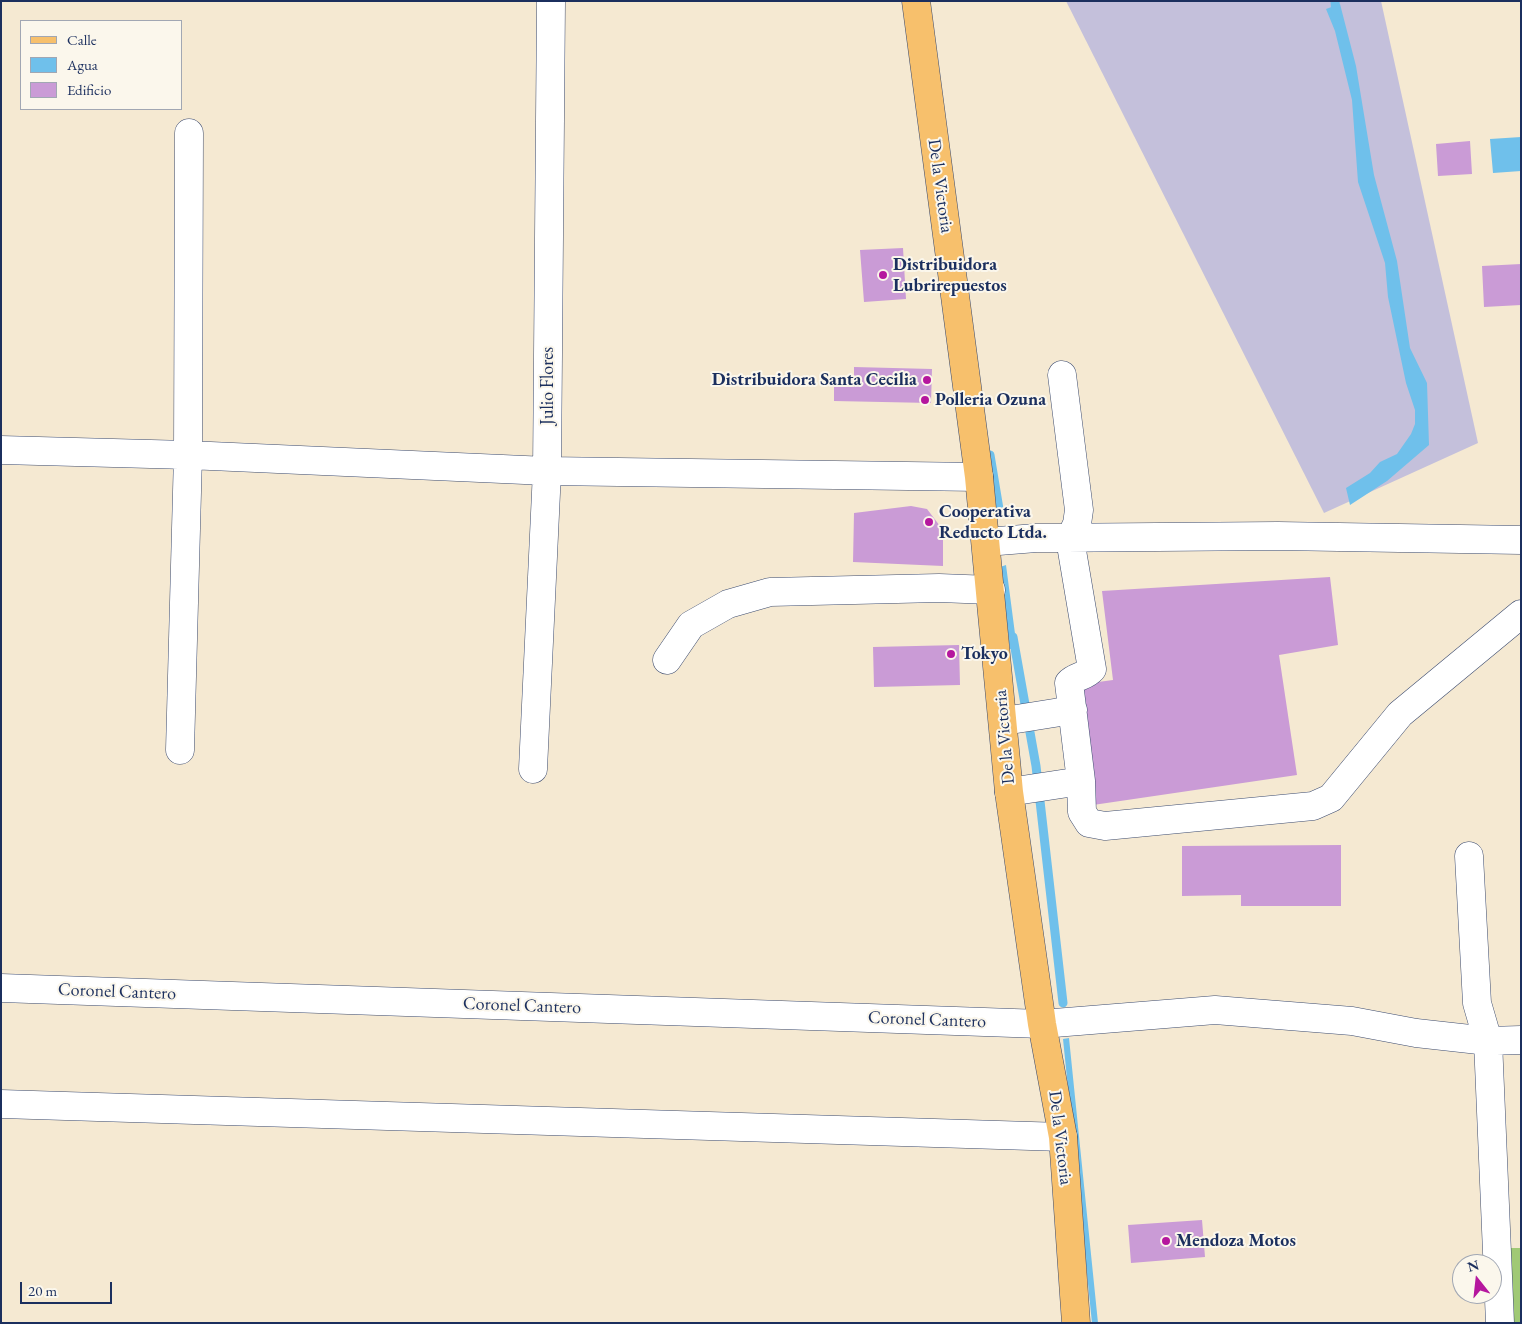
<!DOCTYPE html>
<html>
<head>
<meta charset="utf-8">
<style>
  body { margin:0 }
  #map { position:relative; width:1522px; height:1324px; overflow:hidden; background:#f5e9d2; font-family:"EB Garamond",serif }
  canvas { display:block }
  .frame { position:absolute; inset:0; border:2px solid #1b2f5e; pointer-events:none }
  .legend { position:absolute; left:20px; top:20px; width:162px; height:90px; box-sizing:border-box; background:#fbf7ec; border:1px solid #a1a7b3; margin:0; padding:6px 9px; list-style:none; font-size:15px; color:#1b2f5e }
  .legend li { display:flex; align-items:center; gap:10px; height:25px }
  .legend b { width:25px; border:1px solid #a1a7b3 }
  .north { position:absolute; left:1452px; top:1254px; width:50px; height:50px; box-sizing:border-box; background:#fbf7ec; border:1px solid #a1a7b3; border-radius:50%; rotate:344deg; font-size:14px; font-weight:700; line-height:20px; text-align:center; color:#1b2f5e }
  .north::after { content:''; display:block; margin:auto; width:18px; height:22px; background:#b5179e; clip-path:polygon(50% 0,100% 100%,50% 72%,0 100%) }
  .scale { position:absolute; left:20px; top:1282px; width:92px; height:22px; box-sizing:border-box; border:2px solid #1b2f5e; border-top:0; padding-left:6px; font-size:15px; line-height:18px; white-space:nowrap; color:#1b2f5e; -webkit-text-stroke:4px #fbf7ec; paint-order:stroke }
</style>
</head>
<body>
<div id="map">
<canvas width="1522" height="1324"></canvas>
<div class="frame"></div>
<ul class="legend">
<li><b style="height:6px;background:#f7c06c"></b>Calle</li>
<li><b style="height:14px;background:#6fc0eb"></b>Agua</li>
<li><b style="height:14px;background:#ca9bd6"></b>Edificio</li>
</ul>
<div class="north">N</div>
<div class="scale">20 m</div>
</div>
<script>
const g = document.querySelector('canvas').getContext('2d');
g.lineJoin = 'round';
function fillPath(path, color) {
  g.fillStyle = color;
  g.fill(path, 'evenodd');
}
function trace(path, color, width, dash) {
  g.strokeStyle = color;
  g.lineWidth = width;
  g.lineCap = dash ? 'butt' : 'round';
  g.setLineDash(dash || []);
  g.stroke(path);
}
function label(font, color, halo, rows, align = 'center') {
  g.font = font + ' "EB Garamond",serif';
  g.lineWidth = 4;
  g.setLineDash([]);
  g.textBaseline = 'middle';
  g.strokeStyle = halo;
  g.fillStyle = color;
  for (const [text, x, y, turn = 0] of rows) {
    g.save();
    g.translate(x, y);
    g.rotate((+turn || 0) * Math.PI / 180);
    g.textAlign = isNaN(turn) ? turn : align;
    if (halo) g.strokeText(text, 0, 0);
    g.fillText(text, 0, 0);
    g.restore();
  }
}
fillPath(new Path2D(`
  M1066 1H1381L1478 443 1324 513Z`), '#c4c0db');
fillPath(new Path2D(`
  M1505 1248H1521V1323H1508Z`), '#a0c975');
fillPath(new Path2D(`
  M1340 4 1356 66 1374 175 1397 261 1410 348 1427 383 1429 445 1387 481 1350 505 1346 488 1370 473 1380 462 1397 454 1411 434 1415 424V410L1406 383 1388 297 1385 263 1358 182 1352 100 1335 31 1326 9Z
  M1521 137V171L1493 173 1490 139Z
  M1006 565 1017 649H1010L1000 567Z
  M1069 1038 1098 1323H1092L1063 1039Z`), '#6fc0eb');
trace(new Path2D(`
  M1335 1 1336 16
  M990 455 999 509
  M1013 637 1036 766 1063 1003`), '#6fc0eb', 9);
fillPath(new Path2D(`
  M1470 141 1472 174 1438 176 1436 144Z
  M903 248 906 299 864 302 860 250Z
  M1521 264V305L1484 307 1482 266Z
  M854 367 932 369 931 403 834 401V387H854Z
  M911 506 927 509 943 530V566L853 562 854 513Z
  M1330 577 1338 645 1279 655 1297 775 1093 805 1076 685 1113 680 1102 591Z
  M959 645 960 685 874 687 873 647Z
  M1341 845V906H1241V895L1182 896V846Z
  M1202 1220 1205 1257 1131 1263 1128 1225Z`), '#ca9bd6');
const minor = new Path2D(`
  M1 450 188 455 547 471 979 477
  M986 542 1036 538 1278 536 1521 540
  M667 660 691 625 728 604 770 592 939 588 991 590
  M1004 721 1073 710
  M180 750 188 455 189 133
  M533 769 547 471 551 2
  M1081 781 1082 812 1089 823 1105 826 1313 806 1331 798 1400 714 1521 614
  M1009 792 1081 781 1069 683C1075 676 1085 677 1092 669L1070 539 1077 524 1079 510 1062 375
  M1469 856 1477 1003 1488 1041 1500 1323
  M1 988 1042 1024 1215 1010 1352 1021 1416 1033 1488 1041 1521 1040
  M1 1104 1063 1137`);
const major = new Path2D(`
  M916 1 979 477 1009 792 1042 1024 1063 1137 1076 1323`);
trace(minor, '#3c4b6f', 29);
trace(major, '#3c4b6f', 29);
trace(minor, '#fff', 28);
trace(major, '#f7c06c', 28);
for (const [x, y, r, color] of [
  [883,275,5,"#b5179e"],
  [927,380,5,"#b5179e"],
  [925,400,5,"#b5179e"],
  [929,522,5,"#b5179e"],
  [951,654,5,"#b5179e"],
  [1166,1241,5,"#b5179e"]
]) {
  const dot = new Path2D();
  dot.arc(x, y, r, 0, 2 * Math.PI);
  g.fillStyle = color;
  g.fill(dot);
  trace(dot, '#fbf7ec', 2);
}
label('18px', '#1b2f5e', '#fbf7ec', [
  ["De la Victoria",940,186,82],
  ["Julio Flores",548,386,-90],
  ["De la Victoria",1005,737,-95],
  ["Coronel Cantero",117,992,2],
  ["Coronel Cantero",522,1006,2],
  ["Coronel Cantero",927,1020,2],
  ["De la Victoria",1060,1138,83]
]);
label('bold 18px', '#1b2f5e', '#fbf7ec', [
  ["Distribuidora",893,265],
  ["Lubrirepuestos",893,286],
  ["Distribuidora Santa Cecilia",917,380,"right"],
  ["Polleria Ozuna",935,400],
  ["Cooperativa",939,512],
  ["Reducto Ltda.",939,533],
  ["Tokyo",961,654],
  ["Mendoza Motos",1176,1241]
], 'left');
</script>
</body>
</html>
